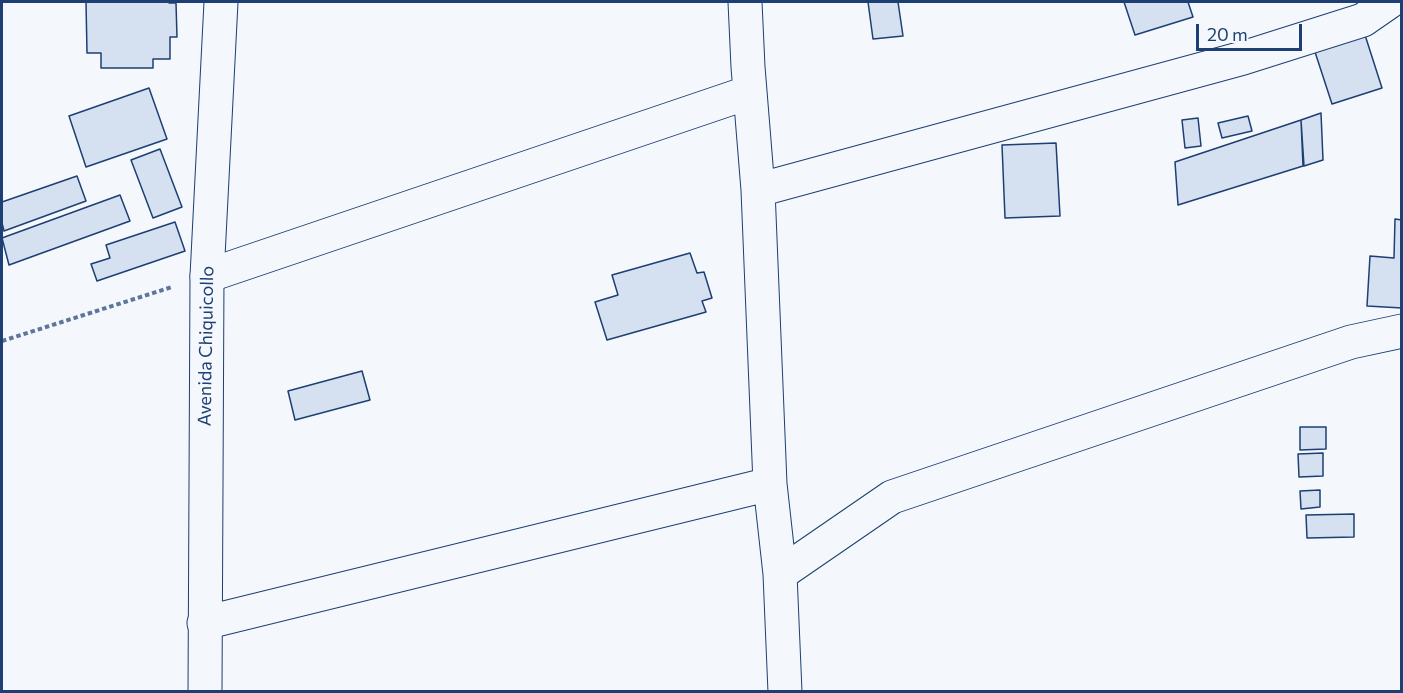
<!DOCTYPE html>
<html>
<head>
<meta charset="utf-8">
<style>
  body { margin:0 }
  #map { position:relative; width:1403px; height:693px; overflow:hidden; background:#f4f7fb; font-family:Commissioner,sans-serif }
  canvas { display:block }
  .frame { position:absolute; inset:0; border:3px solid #1d3f73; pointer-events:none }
  .scale { position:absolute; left:1196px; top:24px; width:106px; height:27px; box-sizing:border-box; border:3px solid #1d3f73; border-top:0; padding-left:8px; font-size:18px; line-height:21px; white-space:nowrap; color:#1d3f73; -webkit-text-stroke:4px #f4f7fb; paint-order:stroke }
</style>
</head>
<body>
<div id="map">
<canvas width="1403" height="693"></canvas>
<div class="frame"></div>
<div class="scale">20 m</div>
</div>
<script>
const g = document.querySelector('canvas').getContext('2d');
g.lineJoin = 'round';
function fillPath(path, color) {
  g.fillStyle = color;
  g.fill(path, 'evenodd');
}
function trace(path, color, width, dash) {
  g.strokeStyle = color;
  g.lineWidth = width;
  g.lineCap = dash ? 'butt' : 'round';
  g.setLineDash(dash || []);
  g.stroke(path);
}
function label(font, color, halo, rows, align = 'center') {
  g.font = font + ' Commissioner,sans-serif';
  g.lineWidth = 4.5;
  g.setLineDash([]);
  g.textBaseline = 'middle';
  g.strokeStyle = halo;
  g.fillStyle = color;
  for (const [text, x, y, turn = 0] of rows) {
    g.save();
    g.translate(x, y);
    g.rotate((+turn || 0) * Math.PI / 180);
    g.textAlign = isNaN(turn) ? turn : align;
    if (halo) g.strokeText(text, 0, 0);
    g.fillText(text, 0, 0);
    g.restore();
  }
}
const building = new Path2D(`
  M86 2H169V3H176L177 37H170V59H153V68H101V53H87Z
  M868 2H898L903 36 873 39Z
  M1124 2H1188L1193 17 1135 35Z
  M1365 35 1382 88 1332 104 1315 52Z
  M149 88 167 139 86 167 69 116Z
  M1321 113 1323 160 1304 166 1301 120Z
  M1248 116 1252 131 1222 138 1218 123Z
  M1198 118 1201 146 1185 148 1182 120Z
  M1301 120 1303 166 1178 205 1175 162Z
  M1056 143 1060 216 1005 218 1002 145Z
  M160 149 182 207 153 218 131 160Z
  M77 176 86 201 4 231 2 223V202Z
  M120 195 130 221 9 265 2 238Z
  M1395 219 1402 220V308L1367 306 1370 256 1394 258Z
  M175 222 185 251 97 281 91 264 110 258 106 245Z
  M690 253 697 273 704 272 712 298 702 301 706 312 607 340 595 302 618 295 612 275Z
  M362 371 370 400 295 420 288 391Z
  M1300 427H1326V449L1300 450Z
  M1323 453V476L1299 477 1298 454Z
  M1320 490V507L1301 509 1300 491Z
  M1354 514V537L1307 538 1306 515Z`);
fillPath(building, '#d5e0f0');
trace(building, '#1d3f73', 1.5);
const minor = new Path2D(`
  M745 2 748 67 758 190 770 484 780 574 785 692
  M758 190 1243 58 1363 20 1389 2
  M207 276 750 92
  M780 574 892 497 1351 342 1402 331
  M204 623 770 484`);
const major = new Path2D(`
  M205 692 207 276 221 2`);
trace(minor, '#1d3f73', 35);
trace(major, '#1d3f73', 35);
trace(new Path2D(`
  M2 341 172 287`), '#5e769c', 4, [4.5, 3]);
trace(minor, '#f4f7fb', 33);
trace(major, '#f4f7fb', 33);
label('18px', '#1d3f73', '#f4f7fb', [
  ["Avenida Chiquicollo",206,346,-89]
]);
</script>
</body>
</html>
